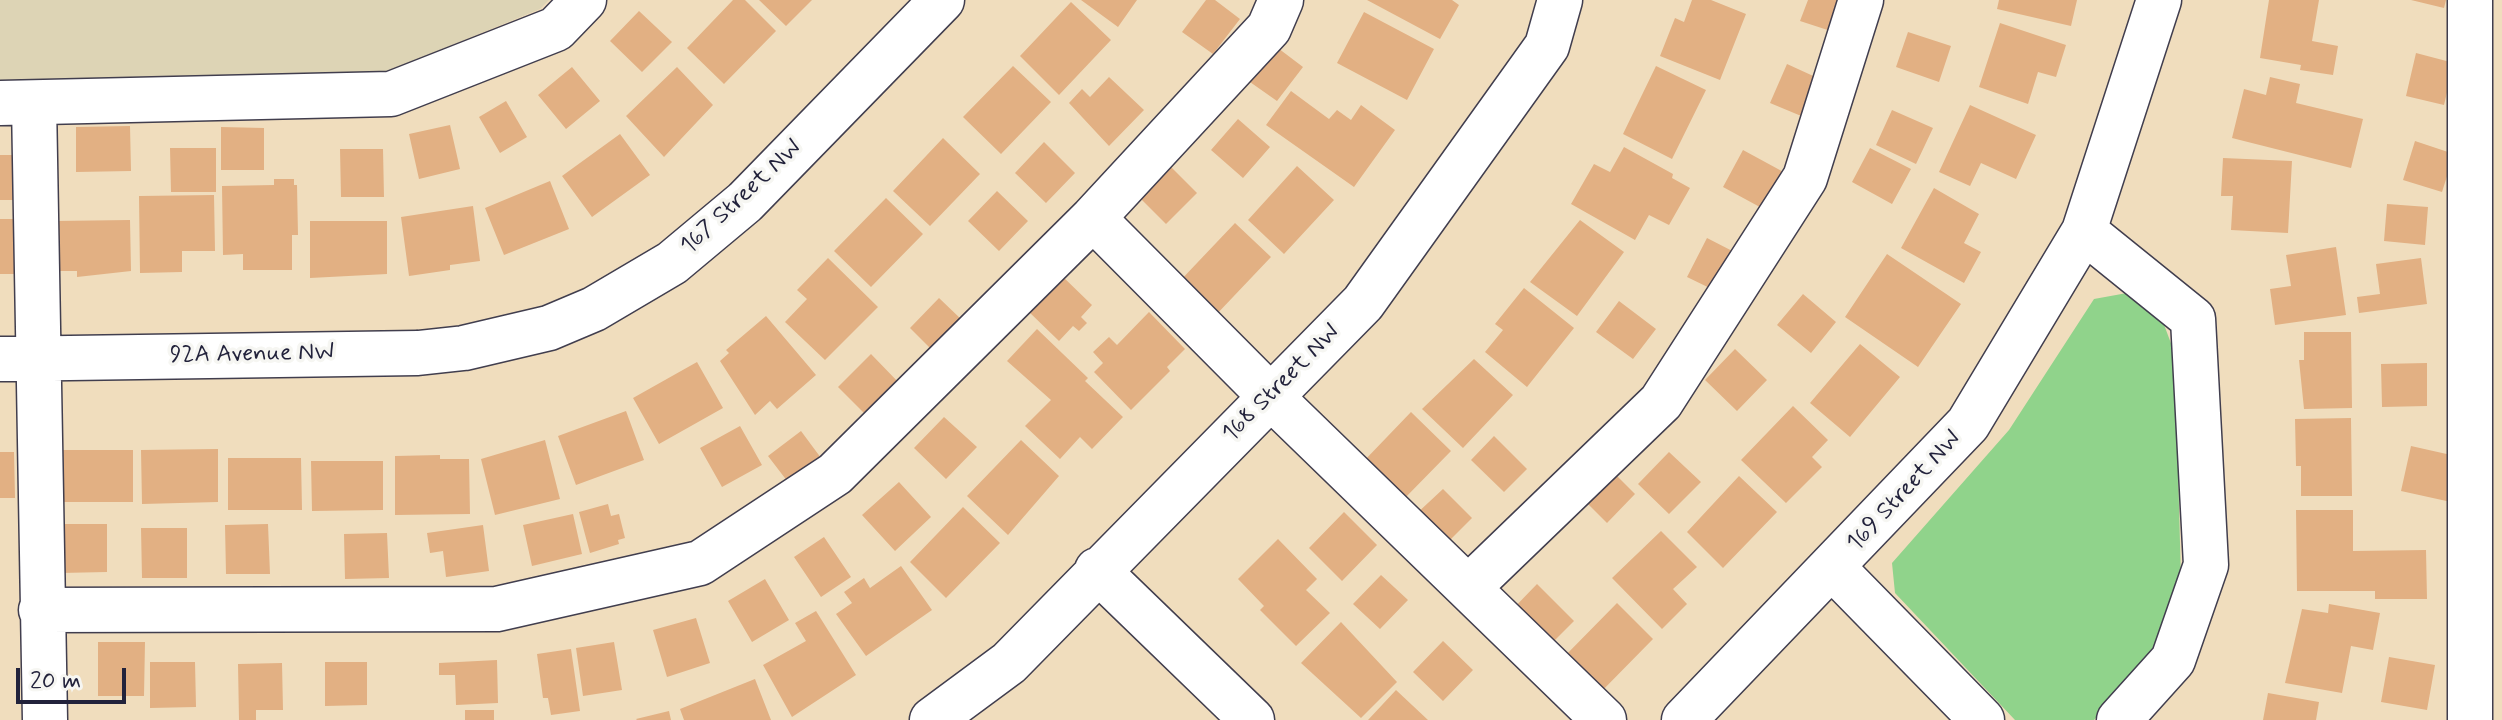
<!DOCTYPE html>
<html>
<head>
<meta charset="utf-8">
<style>
  body { margin:0 }
  #map { position:relative; width:2502px; height:720px; overflow:hidden; background:#f0ddbd; font-family:Mynerve,sans-serif }
  canvas { display:block }
  .scale { position:absolute; left:16px; top:668px; width:110px; height:36px; box-sizing:border-box; border:4px solid #22223b; border-top:0; padding-left:10px; font-size:24px; line-height:28px; white-space:nowrap; color:#22223b; -webkit-text-stroke:6px #f6f6f2; paint-order:stroke }
</style>
</head>
<body>
<div id="map">
<canvas width="2502" height="720"></canvas>
<div class="scale">20 m</div>
</div>
<script>
const g = document.querySelector('canvas').getContext('2d');
g.lineJoin = 'round';
function fillPath(path, color) {
  g.fillStyle = color;
  g.fill(path, 'evenodd');
}
function trace(path, color, width, dash) {
  g.strokeStyle = color;
  g.lineWidth = width;
  g.lineCap = dash ? 'butt' : 'round';
  g.setLineDash(dash || []);
  g.stroke(path);
}
function label(font, color, halo, rows, align = 'center') {
  g.font = font + ' Mynerve,sans-serif';
  g.lineWidth = 7;
  g.setLineDash([]);
  g.textBaseline = 'middle';
  g.strokeStyle = halo;
  g.fillStyle = color;
  for (const [text, x, y, turn = 0] of rows) {
    g.save();
    g.translate(x, y);
    g.rotate((+turn || 0) * Math.PI / 180);
    g.textAlign = isNaN(turn) ? turn : align;
    if (halo) g.strokeText(text, 0, 0);
    g.fillText(text, 0, 0);
    g.restore();
  }
}
fillPath(new Path2D(`
  M0 0H549L540 9 386 72 0 80Z`), '#ddd4b5');
fillPath(new Path2D(`
  M2127 293 2160 314 2175 354 2181 581 2160 649 2094 720H2015L1895 593 1892 563 2009 430 2094 299Z`), '#90d38b');
fillPath(new Path2D(`
  M733 0H745L776 31 724 84 687 48Z
  M759 0H812L786 26Z
  M1081 0H1137L1118 27Z
  M1206 0H1215L1240 19 1213 54 1182 32Z
  M1367 0H1452L1459 5 1440 39Z
  M1692 0H1711L1746 14 1720 80 1660 56 1675 18 1684 22Z
  M1808 0H1852L1840 34 1800 21Z
  M1999 0H2077L2071 26 1997 9Z
  M2269 0H2319L2312 41 2338 46 2333 75 2300 70 2301 65 2260 58Z
  M2411 0H2446L2444 8Z
  M1071 2 1111 40 1059 95 1020 56Z
  M639 11 672 42 642 72 610 41Z
  M1364 12 1434 49 1407 100 1337 63Z
  M2000 23 2066 45 2056 77 2038 72 2028 104 1979 87Z
  M1908 32 1951 46 1939 82 1896 67Z
  M1266 39 1303 67 1277 101 1240 75Z
  M2416 53 2454 63 2444 105 2406 96Z
  M1787 64 1822 80 1806 118 1770 103Z
  M1013 66 1051 102 1001 154 963 117Z
  M1656 66 1706 90 1672 159 1623 134Z
  M572 67 600 101 566 129 538 95Z
  M677 67 713 105 664 157 626 116Z
  M1109 77 1144 110 1109 146 1069 103 1082 89 1090 97Z
  M2270 77 2300 84 2296 103 2363 119 2351 168 2232 138 2244 89 2266 95Z
  M1291 91 1329 119 1337 110 1351 120 1361 105 1395 130 1354 187 1266 125Z
  M506 101 527 137 500 153 479 117Z
  M1970 105 2036 135 2016 179 1981 163 1970 186 1939 172Z
  M1892 110 1933 128 1916 164 1876 145Z
  M1238 119 1270 147 1243 178 1211 150Z
  M450 125 460 169 419 179 409 134Z
  M130 126 131 171 76 172V127Z
  M221 127 264 128V170H221Z
  M620 134 650 175 592 217 562 176Z
  M943 138 980 174 930 226 893 191Z
  M2415 141 2454 154 2442 192 2403 180Z
  M1044 142 1075 173 1046 203 1015 173Z
  M1624 147 1673 174 1672 178 1690 188 1669 225 1649 215 1635 240 1571 204 1594 164 1610 172Z
  M170 148H216V192H171Z
  M1870 148 1911 169 1892 204 1852 182Z
  M340 149H383L384 197H341Z
  M1743 150 1789 175 1769 212 1723 187Z
  M0 155H13L14 200H0Z
  M2223 158 2292 161 2288 233 2231 230 2233 196H2221Z
  M1170 166 1197 193 1166 224 1139 197Z
  M1297 166 1334 200 1284 254 1248 220Z
  M274 179H294V185H297L298 235H292V270H243V254L223 255 222 186 274 185Z
  M550 181 569 229 504 255 485 208Z
  M1934 188 1979 214 1964 243 1981 252 1964 283 1901 248Z
  M997 191 1028 221 999 251 968 221Z
  M214 195 215 251H182V272L140 273 139 196Z
  M886 198 923 234 871 287 834 251Z
  M2387 204 2428 207 2425 245 2384 241Z
  M473 206 480 261 450 265V270L409 276 401 217Z
  M0 219H14V274H0Z
  M130 220 131 271 77 277V271H56L55 221Z
  M1580 220 1624 252 1577 316 1530 282Z
  M310 221H387V274L310 278Z
  M1235 223 1271 257 1214 317 1178 283Z
  M1707 238 1742 256 1722 294 1687 277Z
  M2336 247 2346 315 2275 325 2270 289 2291 286 2286 255Z
  M1887 254 1961 304 1918 367 1845 317Z
  M828 258 878 307 825 360 785 322 807 299 797 290Z
  M2421 258 2427 304 2359 313 2357 297 2380 294 2376 264Z
  M1060 274 1092 305 1081 317 1087 323 1079 331 1073 326 1059 341 1026 309Z
  M1524 288 1574 328 1527 387 1485 352 1503 330 1495 324Z
  M1803 294 1836 322 1811 353 1777 325Z
  M939 298 963 321 934 352 910 328Z
  M1619 301 1656 329 1633 359 1596 332Z
  M1149 312 1185 349 1167 367 1170 371 1131 410 1094 372 1103 363 1093 352 1109 337 1117 345Z
  M766 316 816 375 777 409 770 401 755 415 720 361 729 353 726 350Z
  M1037 329 1088 378 1085 381 1123 417 1092 449 1080 437 1060 459 1025 426 1051 400 1007 361Z
  M2304 332H2351L2352 408 2304 409 2299 360H2304Z
  M1860 344 1900 377 1850 437 1810 403Z
  M1735 349 1767 380 1737 411 1705 380Z
  M871 354 901 385 869 418 838 387Z
  M1474 359 1513 395 1463 448 1422 409Z
  M697 362 723 408 659 444 633 398Z
  M2427 363V406L2382 407 2381 364Z
  M1793 406 1828 440 1812 457 1822 467 1786 503 1741 460Z
  M626 411 644 460 576 485 558 436Z
  M1411 412 1451 451 1402 501 1362 463Z
  M944 417 977 447 946 479 914 448Z
  M2351 418 2352 496H2301V466H2296L2295 419Z
  M740 426 762 465 722 487 700 448Z
  M801 431 824 462 791 486 768 456Z
  M1494 436 1527 469 1504 492 1471 460Z
  M545 440 560 499 495 515 481 459Z
  M1021 440 1059 476 1008 535 967 496Z
  M2411 446 2460 457 2451 502 2401 491Z
  M218 449V502L142 504 141 450Z
  M58 450H133V502H58Z
  M0 452H14L15 498H0Z
  M1669 452 1701 482 1669 514 1638 484Z
  M440 455V459H469L470 514 395 515V456Z
  M228 458H301L302 510H228Z
  M311 461H383V510L312 511Z
  M1616 475 1635 494 1607 523 1588 504Z
  M1739 476 1777 512 1723 568 1687 532Z
  M899 482 931 517 895 551 862 515Z
  M1443 489 1472 518 1444 546 1414 516Z
  M608 504 611 516 619 514 625 538 618 540 619 544 590 553 579 512Z
  M963 507 1000 543 946 598 910 562Z
  M2296 510H2353V551L2426 550 2427 599H2375V591H2297Z
  M1344 512 1377 545 1342 581 1309 548Z
  M573 514 582 554 532 566 523 525Z
  M60 524H107V572L60 573Z
  M268 524 270 574H226L225 525Z
  M483 525 489 571 446 577 443 551 430 553 427 533Z
  M141 528H187V578H142Z
  M1661 531 1697 567 1673 589 1687 604 1662 629 1612 578Z
  M387 533 389 578 345 579 344 534Z
  M824 537 851 577 821 597 794 557Z
  M1278 539 1317 579 1306 590 1330 613 1296 646 1260 610 1264 606 1238 579Z
  M901 566 932 610 866 656 836 614 852 603 844 592 864 578 870 588Z
  M1381 575 1408 600 1380 629 1353 604Z
  M765 579 789 620 752 642 728 601Z
  M1537 584 1574 621 1545 650 1508 614Z
  M1617 603 1653 639 1595 698 1559 662Z
  M2329 604 2380 613 2373 650 2351 646 2342 693 2285 683 2302 609 2328 613Z
  M816 611 856 675 792 717 763 665 806 641 795 623Z
  M696 618 710 663 667 677 653 630Z
  M1341 622 1397 682 1361 718 1301 663Z
  M1443 641 1473 670 1443 701 1413 672Z
  M98 642H145L144 696H98Z
  M614 642 622 690 583 696 576 648Z
  M571 649 580 711 551 715 548 698H543L537 654Z
  M2389 657 2435 665 2427 710 2381 702Z
  M497 660 498 703 456 705 455 675H439V663Z
  M150 662H195L196 707 150 708Z
  M325 662H367V705L325 706Z
  M282 663 283 710H256V720H239L238 664Z
  M755 679 771 720H684L680 709Z
  M1396 690 1428 720H1368Z
  M2268 693 2319 702 2316 720H2263Z
  M465 710H494V720H465Z
  M669 711 671 720H637L636 719Z`), '#e2b083');
const minor = new Path2D(`
  M0 103 391 94 556 29 584 0
  M34 103 45 720
  M1093 218 1269 28 1281 0
  M2084 231 2193 319 2206 565 2173 660 2119 720
  M0 359 418 353 464 348 549 328 594 309 672 263 745 202 942 0
  M1833 568 1982 720
  M1097 570 1252 720
  M1468 588 1661 402 1805 178 1861 0
  M41 610 497 609 700 563 835 474 1093 218 1270 396 1604 720
  M932 720 1009 663 1363 303 1547 46 1560 0
  M1684 720 1968 424 2084 231 2159 0
  M2470 720V0`);
trace(minor, '#413e4e', 47);
trace(minor, '#fff', 44);
label('24px', '#22223b', '#f6f6f2', [
  ["167 Street NW",742,198,-43],
  ["92A Avenue NW",252,355,-1],
  ["168 Street NW",1282,384,-45],
  ["169 Street NW",1905,492,-47]
]);
</script>
</body>
</html>
